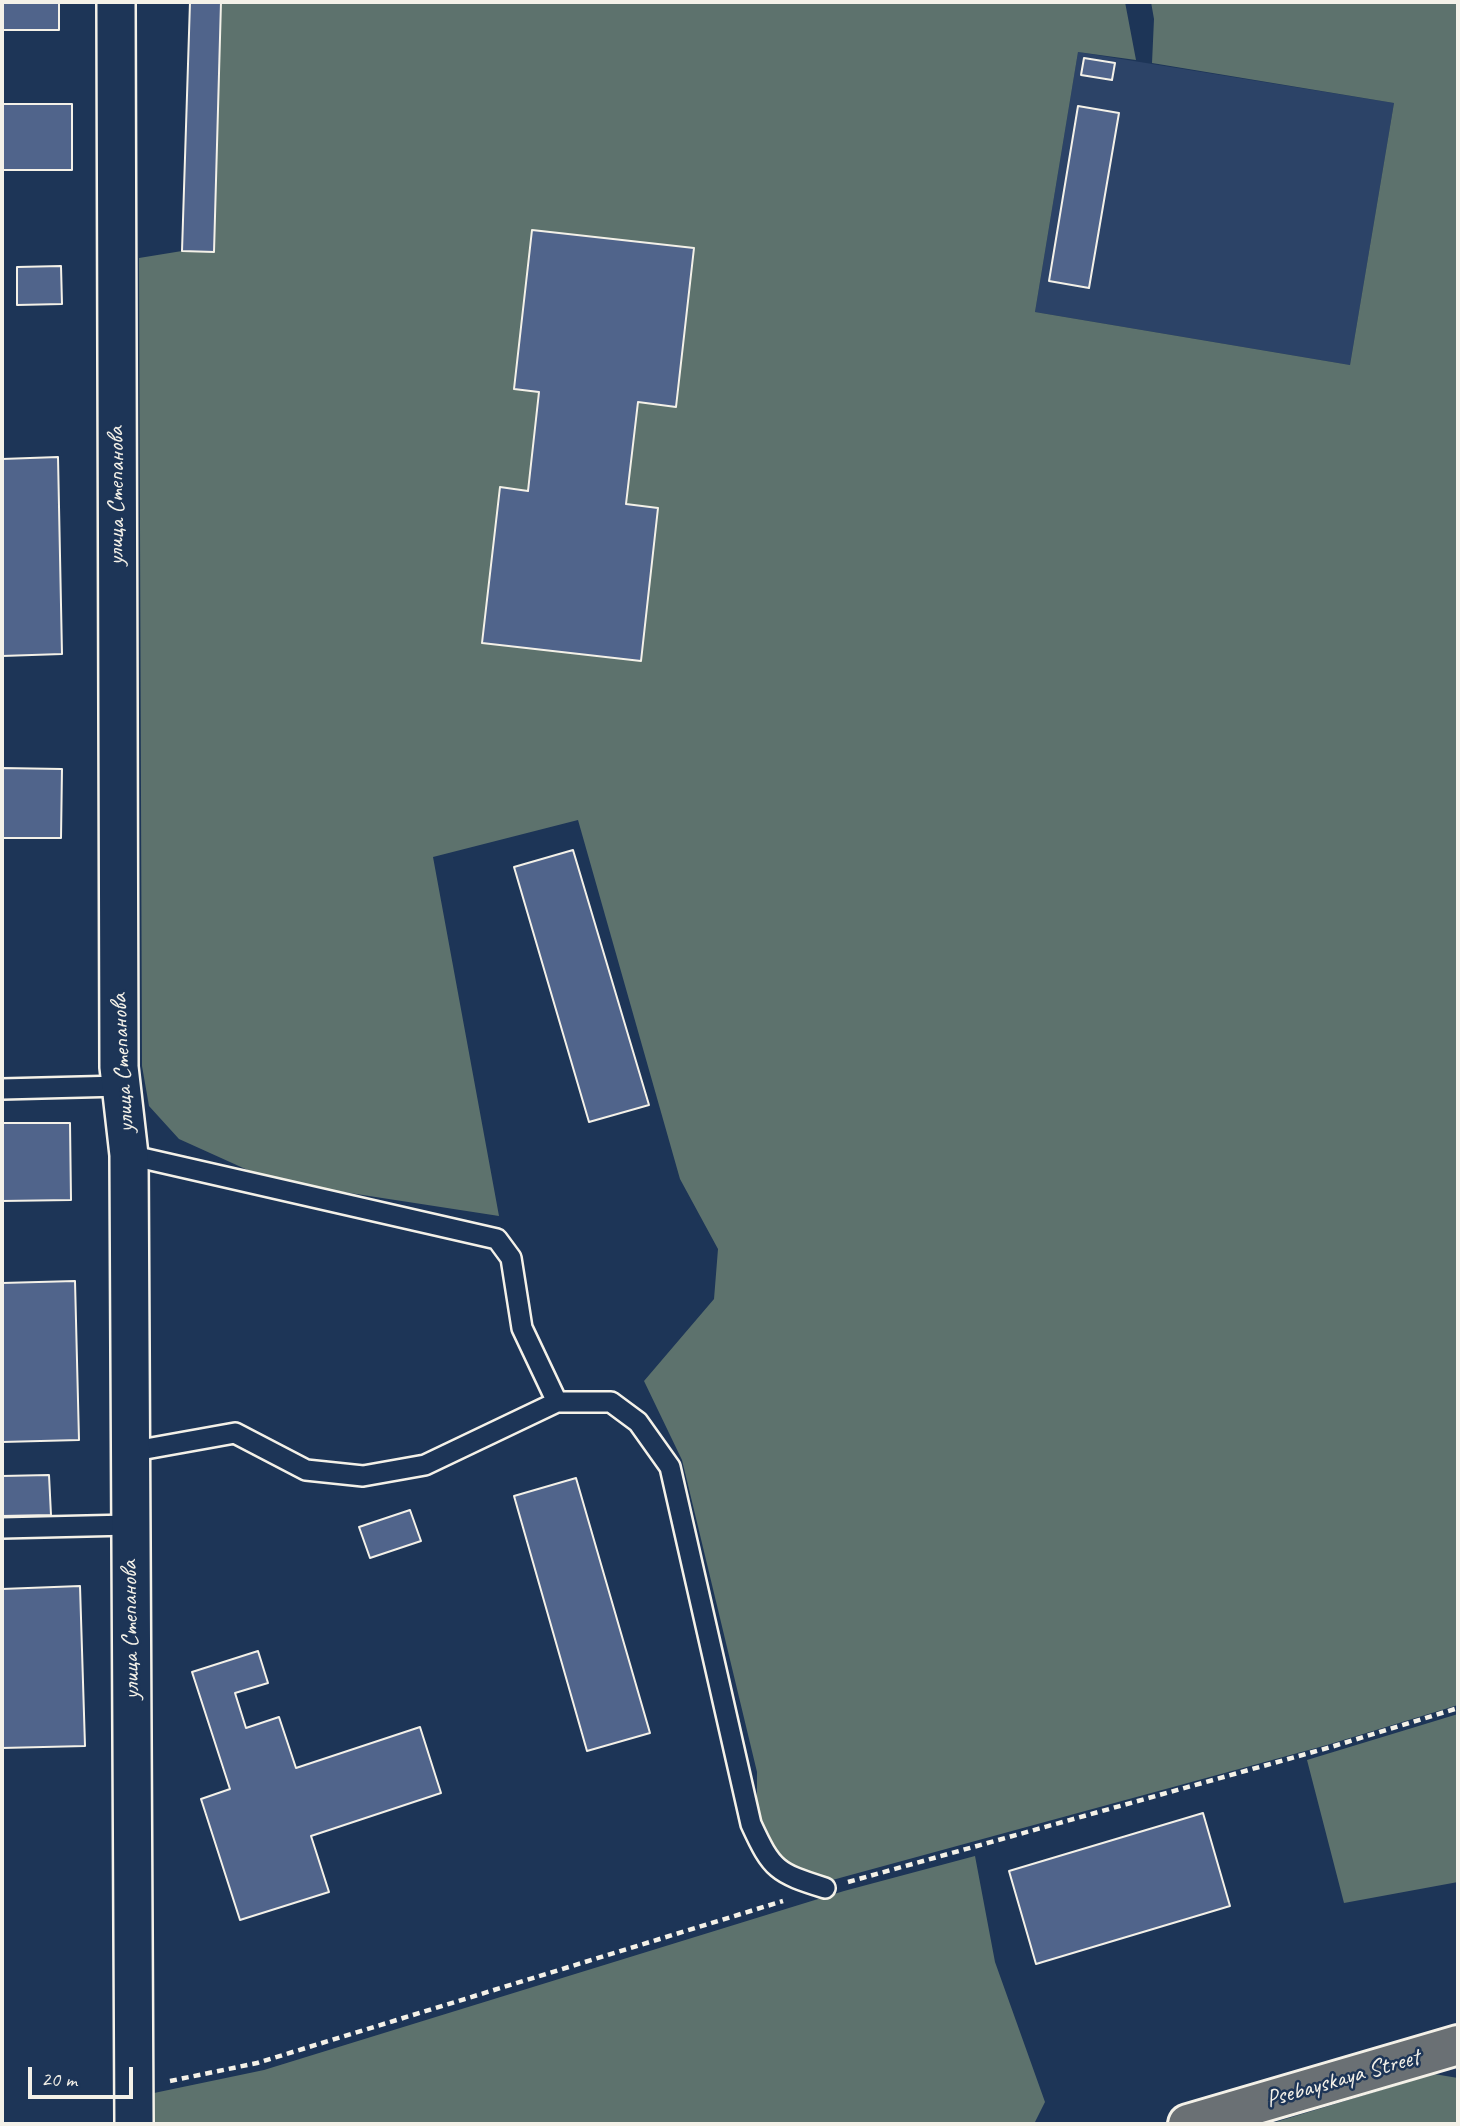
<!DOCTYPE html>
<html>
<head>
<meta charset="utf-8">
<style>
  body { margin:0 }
  #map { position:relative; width:1460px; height:2126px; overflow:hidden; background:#1d3557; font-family:Caveat,sans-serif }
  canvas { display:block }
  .frame { position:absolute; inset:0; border:4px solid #f4f1e8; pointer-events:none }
  .scale { position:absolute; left:28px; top:2067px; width:105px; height:32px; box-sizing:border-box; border:4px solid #f4f1e8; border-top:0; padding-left:9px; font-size:21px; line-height:24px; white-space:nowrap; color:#f4f1e8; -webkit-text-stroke:5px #1d3557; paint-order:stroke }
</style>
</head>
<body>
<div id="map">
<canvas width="1460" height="2126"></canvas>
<div class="frame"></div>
<div class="scale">20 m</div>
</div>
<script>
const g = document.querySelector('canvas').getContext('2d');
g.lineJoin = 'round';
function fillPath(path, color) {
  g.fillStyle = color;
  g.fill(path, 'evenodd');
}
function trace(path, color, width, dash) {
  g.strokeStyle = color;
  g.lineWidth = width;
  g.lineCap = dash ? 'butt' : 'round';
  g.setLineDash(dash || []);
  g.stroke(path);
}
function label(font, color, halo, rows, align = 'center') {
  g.font = font + ' Caveat,sans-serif';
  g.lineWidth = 5;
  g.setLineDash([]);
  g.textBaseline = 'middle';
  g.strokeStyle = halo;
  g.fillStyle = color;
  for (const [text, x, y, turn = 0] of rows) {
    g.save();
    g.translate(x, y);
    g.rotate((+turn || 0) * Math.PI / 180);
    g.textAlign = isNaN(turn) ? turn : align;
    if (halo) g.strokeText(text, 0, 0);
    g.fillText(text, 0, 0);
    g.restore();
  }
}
fillPath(new Path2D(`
  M1078 52 1394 103 1350 365 1035 312Z`), '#2c4367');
fillPath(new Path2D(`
  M221 2H1125L1136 60 1078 52 1035 312 1350 365 1394 103 1152 63 1154 19 1151 2H1458V1705L1327 1745 825 1882 777 1860 757 1822V1772L682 1460 644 1381 714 1299 718 1249 680 1179 578 820 433 857 499 1216 272 1181 179 1139 149 1106 142 1066 139 258 182 251H214Z
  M1458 1714V1882L1344 1903 1307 1760Z
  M975 1856 995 1962 1045 2102 1034 2124H153L154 2093 264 2070 844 1891Z
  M1434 2074 1458 2078V2124H1269Z`), '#5d726d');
const building = new Path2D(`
  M2 2H59V30H2Z
  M190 2H221L214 252 182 251Z
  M1084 58 1115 63 1112 80 1081 75Z
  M2 104H72V170H2Z
  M1078 106 1119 113 1089 288 1049 281Z
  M532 230 694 248 676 407 638 402 626 504 658 508 641 661 482 643 500 487 528 491 539 392 514 389Z
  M61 266 62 304 17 305V267Z
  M58 457 62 654 2 656V459Z
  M2 768 62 769 61 838H2Z
  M573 850 649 1105 589 1122 514 867Z
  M2 1123H70L71 1200 2 1201Z
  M75 1281 79 1440 2 1442V1283Z
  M49 1475 51 1515 2 1516V1476Z
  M576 1478 650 1733 587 1751 514 1496Z
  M410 1510 421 1541 370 1558 359 1527Z
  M80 1586 85 1746 2 1748V1589Z
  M258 1651 268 1683 235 1693 246 1728 279 1717 296 1768 420 1727 441 1793 311 1836 329 1892 240 1920 201 1799 230 1789 192 1672Z
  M1203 1813 1230 1906 1036 1964 1009 1871Z`);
fillPath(building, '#50648b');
trace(building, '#f4f1e8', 2);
const lane = new Path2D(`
  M2 1089 121 1086
  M129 1155 497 1239 511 1258 522 1328 557 1402
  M129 1452 235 1433 306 1470 363 1476 425 1465 557 1402H611L638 1422 670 1467 751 1824C772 1870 777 1873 825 1888
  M2 1528 129 1525`);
const street = new Path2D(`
  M116 2 119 1067 129 1155 134 2124`);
const primary = new Path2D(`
  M1188 2124 1458 2045`);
trace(lane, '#f4f1e8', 24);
trace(street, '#f4f1e8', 42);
trace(primary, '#f4f1e8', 44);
trace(new Path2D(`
  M848 1882 1331 1747 1458 1708
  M170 2081 257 2063 783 1901`), '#f4f1e8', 4.5, [7, 5]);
trace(lane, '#1d3557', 19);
trace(street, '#1d3557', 37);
trace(primary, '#6a7074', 38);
label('24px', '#f4f1e8', '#1d3557', [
  ["улица Степанова",117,496,-90],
  ["улица Степанова",123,1063,-93],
  ["улица Степанова",131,1630,-91],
  ["Psebayskaya Street",1343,2079,-16]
]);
</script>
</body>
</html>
